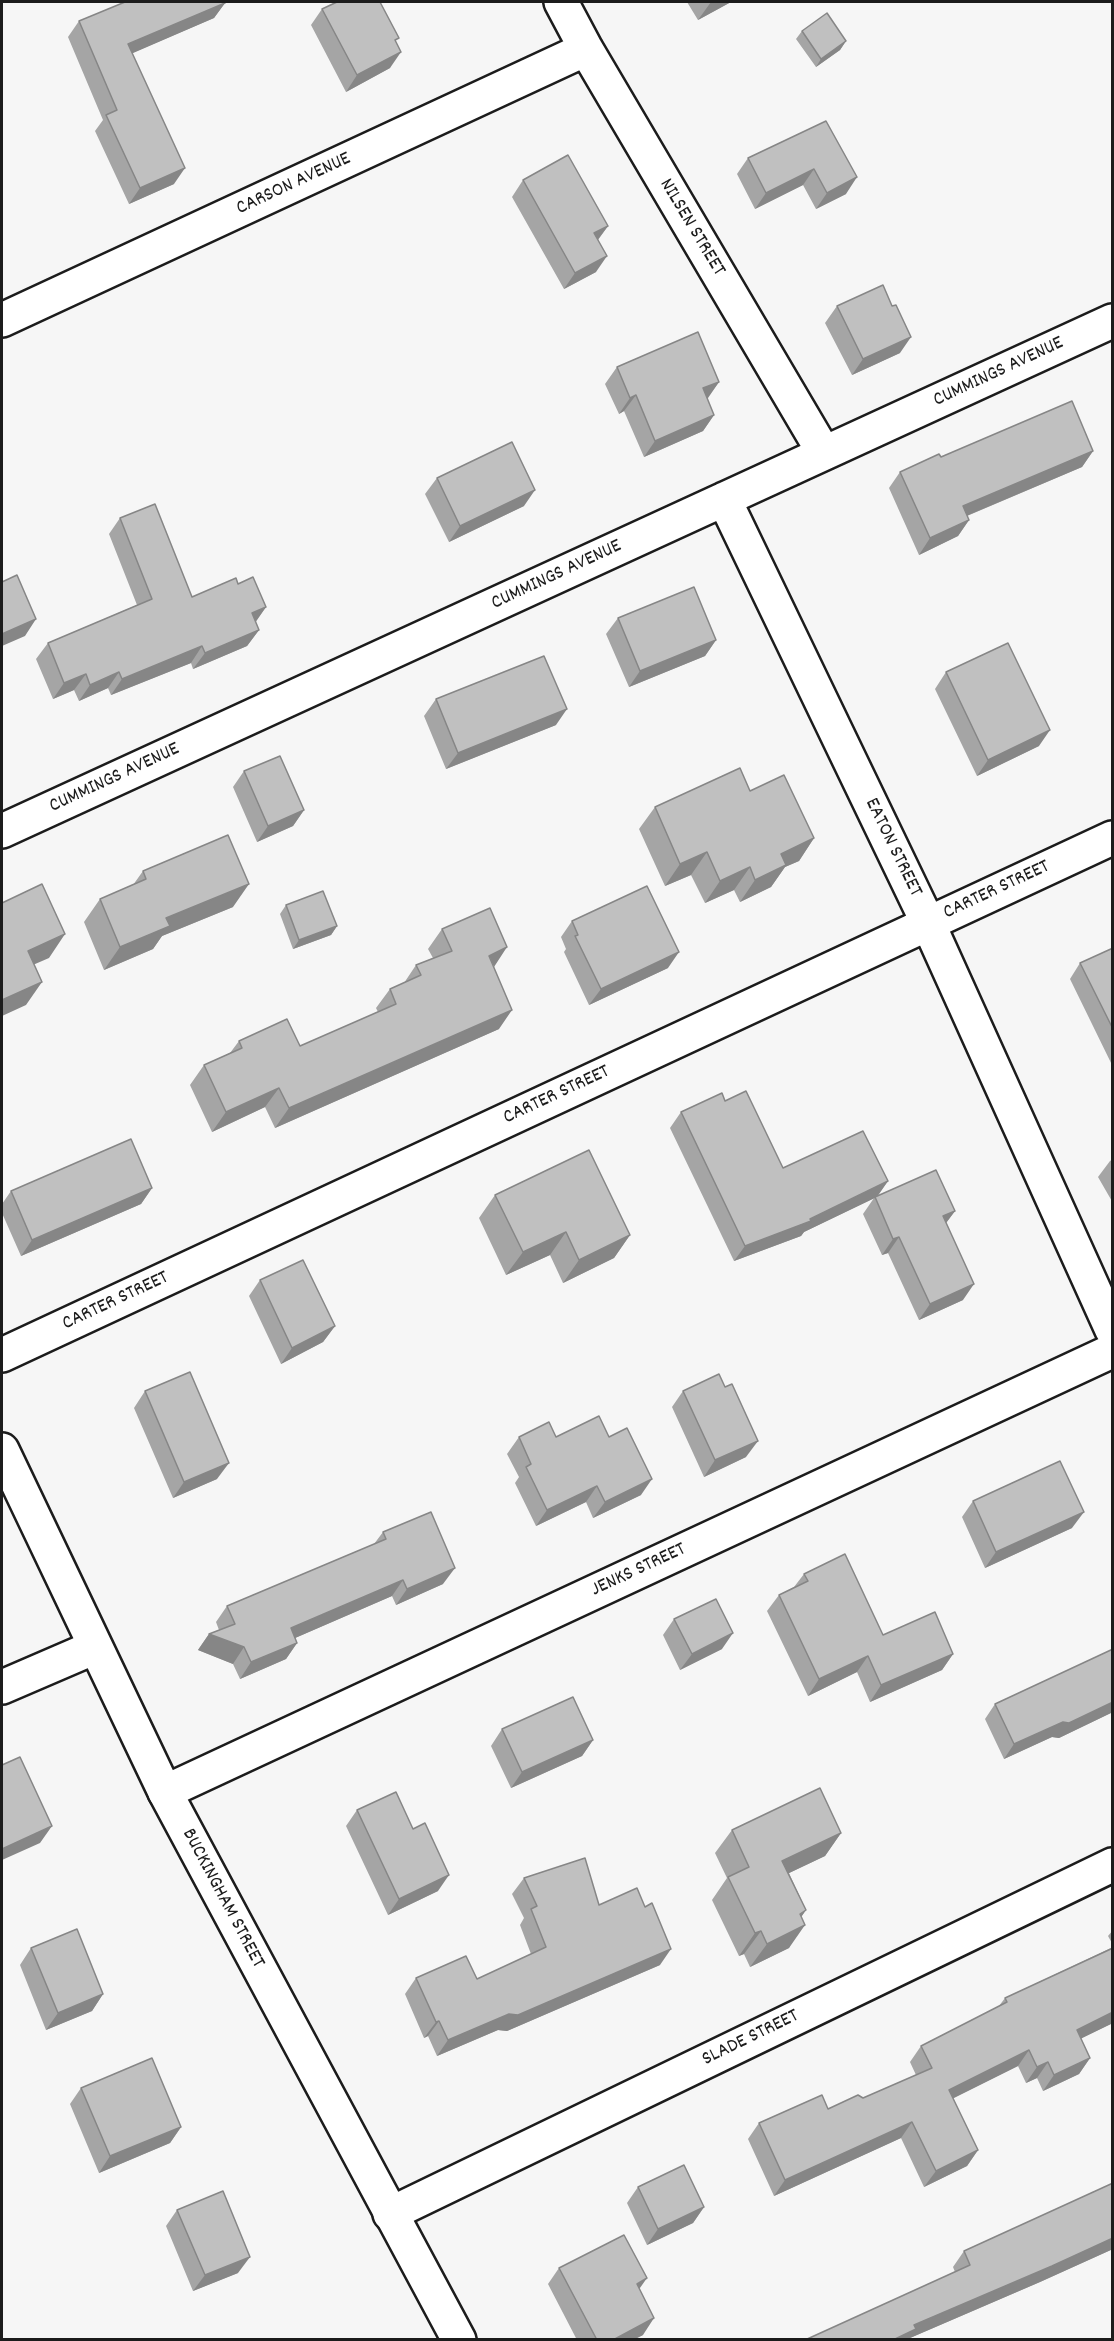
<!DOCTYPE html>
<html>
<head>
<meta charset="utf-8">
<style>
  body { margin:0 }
  #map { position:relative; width:1114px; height:2341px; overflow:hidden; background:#f6f6f6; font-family:Dekko,sans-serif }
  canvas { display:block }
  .frame { position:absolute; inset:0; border:3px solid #1c1c1c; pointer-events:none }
</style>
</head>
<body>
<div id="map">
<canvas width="1114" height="2341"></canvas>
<div class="frame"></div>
</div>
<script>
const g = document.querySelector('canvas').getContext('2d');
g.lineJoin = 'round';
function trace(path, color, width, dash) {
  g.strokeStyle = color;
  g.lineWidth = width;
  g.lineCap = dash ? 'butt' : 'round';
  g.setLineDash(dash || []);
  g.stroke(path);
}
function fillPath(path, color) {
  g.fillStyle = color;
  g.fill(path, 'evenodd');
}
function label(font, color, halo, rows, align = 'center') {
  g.font = font + ' Dekko,sans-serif';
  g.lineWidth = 6;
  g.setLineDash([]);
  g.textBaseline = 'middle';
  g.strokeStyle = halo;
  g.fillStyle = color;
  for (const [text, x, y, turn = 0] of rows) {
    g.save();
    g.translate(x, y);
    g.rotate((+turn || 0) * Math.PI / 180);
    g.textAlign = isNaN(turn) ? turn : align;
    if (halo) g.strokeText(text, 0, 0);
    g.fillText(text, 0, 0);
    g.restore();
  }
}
const street = new Path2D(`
  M561 2 586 49 824 453
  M2 320 586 49
  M724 499 928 923 1112 1330
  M2 831 1112 321
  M2 1355 1112 838
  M2 1687 95 1647
  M165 1792 1112 1351
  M390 2214 1112 1865`);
const secondary = new Path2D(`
  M2 1450 165 1792 459 2340`);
trace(street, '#1c1c1c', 38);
trace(secondary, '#1c1c1c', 38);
trace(street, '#fff', 33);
trace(secondary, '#fff', 33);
fillPath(new Path2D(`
  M687 2H731L698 20Z
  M225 3 214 18 132 53 174 184 129 204 95 131 103 120 68 37 79 21Z
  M322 9 396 42 390 68 346 92 311 25Z
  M802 31 846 41 840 50 816 67 796 39Z
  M826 121 846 194 816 209 803 185 755 209 737 174 748 158Z
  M523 180 608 226 598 240 596 272 564 289 512 197Z
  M837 306 900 353 852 375 825 323Z
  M617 367 719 382 707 398 714 415 703 431 644 457 624 411 619 414 605 384Z
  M1093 451 1082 467 967 516 969 520 958 536 919 555 889 488 900 472 941 457Z
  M437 478 524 506 449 542 425 494Z
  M120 518 192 597 238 584 266 607 255 622 259 630 247 646 193 669 191 663 111 695 108 688 79 701 74 690 53 699 36 659 48 643 137 605 109 534Z
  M618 618 716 640 705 656 629 687 606 634Z
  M946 672 1039 746 977 776 935 689Z
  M436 699 556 725 446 769 424 716Z
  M244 771 304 810 293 826 257 842 233 787Z
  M750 791 814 838 799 861 785 867 771 887 740 902 734 890 705 903 691 875 665 886 639 829 655 807Z
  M143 871 233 907 162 936 153 949 104 970 84 922 100 899 133 885Z
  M286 905 337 926 331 935 293 949 280 914Z
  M572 921 668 968 589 1005 564 952 566 949 561 937Z
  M442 929 494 967 499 1029 275 1128 265 1107 212 1132 190 1085 204 1065 230 1053 239 1041 300 1046 378 1012 376 1008 390 989 404 983 416 965 433 958 428 949Z
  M1113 948V1067L1070 979 1080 963Z
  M725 1101 783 1168 888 1181 877 1196 955 1211 946 1223 963 1300 919 1320 888 1253 882 1255 863 1214 874 1198 804 1232 801 1236 734 1261 670 1128 681 1112Z
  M1113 1159V1203L1098 1177 1110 1161Z
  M152 1188 141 1204 21 1256 2 1213V1204L11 1191Z
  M495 1195 630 1235 614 1258 563 1283 550 1255 506 1275 479 1218Z
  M260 1280 335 1326 323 1342 281 1364 249 1296Z
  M145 1391 217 1479 173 1498 134 1408Z
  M683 1391 746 1457 704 1477 672 1407Z
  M519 1437H609L641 1495 593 1518 586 1502 536 1526 515 1483 519 1477 507 1454Z
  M973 1501 1072 1528 985 1568 962 1517Z
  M383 1532 443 1584 396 1605 392 1596 295 1638 297 1643 286 1659 240 1679 233 1664 198 1650 209 1634 219 1630 216 1622 227 1606 374 1544Z
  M804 1574 883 1635 953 1654 942 1670 870 1702 857 1672 808 1696 767 1611 779 1595 794 1587Z
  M674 1619 722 1649 680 1670 663 1635Z
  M1113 1649V1712L1059 1738 1052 1737 1004 1759 985 1719 995 1704Z
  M502 1729 593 1740 582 1756 511 1788 491 1746Z
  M357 1810 438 1891 388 1915 346 1826Z
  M732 1830 841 1833 825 1856 789 1873 806 1910 801 1917 789 1948 750 1967 744 1954 739 1956 712 1900 727 1878 715 1853Z
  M524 1878 599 1905 660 1965 507 2031 498 2030 437 2056 428 2036 424 2038 405 1994 416 1978 477 1979 531 1954 520 1925 524 1918 512 1894Z
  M1113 1930V1945L1108 1936Z
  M1113 1947V2023L1081 2038 1090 2058 1079 2074 1043 2091 1037 2078 1026 2083 1018 2066 953 2098 978 2150 967 2166 924 2187 901 2138 774 2196 748 2139 759 2123 828 2109 863 2098 916 2075 910 2062 921 2046 999 2006 1005 1998Z
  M31 1948 103 1994 92 2011 46 2030 20 1965Z
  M81 2088 181 2127 170 2143 99 2173 70 2104Z
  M1113 2183V2249L1040 2282 910 2338 909 2340H805L955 2272 953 2267 964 2251Z
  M638 2187 704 2207 693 2223 647 2245 627 2203Z
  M177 2210 238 2273 193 2291 166 2226Z
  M559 2268 639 2289 643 2335 633 2340H577L548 2284Z`), '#a5a5a5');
fillPath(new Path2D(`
  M711 2H731L698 20Z
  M225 3 214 18 117 60 128 44Z
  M846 41 840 50 816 67 821 59Z
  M401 52 390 68 346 92 357 75Z
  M185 168 174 184 129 204 140 188Z
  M814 169 803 185 755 209 766 193Z
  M857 177 846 194 816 209 827 193Z
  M608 226 596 242 594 233Z
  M607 256 596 272 564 289 575 273Z
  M911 337 900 353 852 375 863 359Z
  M719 382 708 398 691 405 703 388Z
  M636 395 624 411 619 414 630 398Z
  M714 415 703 431 644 457 655 441Z
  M1093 451 1082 467 952 522 963 506Z
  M535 490 524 506 449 542 460 526Z
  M969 520 958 536 919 555 930 538Z
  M266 607 255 623 252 613Z
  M36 619 25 636 2 646V634Z
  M259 630 247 646 193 669 205 653Z
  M716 640 705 656 629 687 640 671Z
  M202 646 191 663 111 695 122 679Z
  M119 672 108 688 79 701 90 685Z
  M86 674 74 690 53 699 64 683Z
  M567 709 556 725 446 769 458 753Z
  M1050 730 1039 746 977 776 988 760Z
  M304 810 293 826 257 842 268 826Z
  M814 838 799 861 785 867 771 887 740 902 755 880 781 854Z
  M707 852 691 875 665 886 680 864Z
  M750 867 734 890 705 903 720 881Z
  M249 884 233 907 162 936 153 949 104 970 120 947 166 918Z
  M337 926 331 935 293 949 299 940Z
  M65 934 49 958 12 974 28 951Z
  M507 947 494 967 489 956Z
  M679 952 668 968 589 1005 601 989Z
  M42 982 26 1005 2 1016V1000Z
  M512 1010 499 1029 275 1128 289 1108Z
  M279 1088 265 1107 212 1132 226 1112Z
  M888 1181 877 1197 804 1232 801 1236 734 1261 745 1246 810 1219Z
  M152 1188 141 1204 21 1256 32 1240Z
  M955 1211 943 1227V1216Z
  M566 1232 550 1255 506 1275 523 1252Z
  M630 1235 614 1258 563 1283 579 1260Z
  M899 1237 888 1253 882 1255 893 1239Z
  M974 1284 963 1300 919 1320 930 1304Z
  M335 1326 323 1342 281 1364 292 1348Z
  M758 1441 746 1457 704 1477 715 1460Z
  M229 1463 217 1479 173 1498 184 1482Z
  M652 1479 641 1495 593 1518 605 1502Z
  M597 1486 586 1502 536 1526 547 1510Z
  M1084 1512 1072 1528 985 1568 996 1552Z
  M455 1568 443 1584 396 1605 407 1589Z
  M403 1580 392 1596 279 1645 291 1628Z
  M733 1633 722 1649 680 1670 692 1654Z
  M209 1634 244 1647 233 1664 198 1650Z
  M297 1643 286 1659 240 1679 251 1662Z
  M953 1654 942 1670 870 1702 881 1685Z
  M868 1656 857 1672 808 1696 819 1679Z
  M1113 1702V1712L1059 1738 1052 1737 1004 1759 1014 1744 1063 1722Z
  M593 1740 582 1756 511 1788 522 1772Z
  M52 1826 40 1843 2 1860V1849Z
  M841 1833 825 1856 766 1884 782 1861Z
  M449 1875 438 1891 388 1915 399 1899Z
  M806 1910 791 1932 805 1925 789 1948 750 1967 767 1944 800 1914Z
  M761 1931 744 1954 739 1956 755 1933Z
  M671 1949 660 1965 507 2031 498 2030 437 2056 448 2040 509 2014Z
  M103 1994 92 2011 46 2030 58 2013Z
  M1113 2012V2023L1066 2046 1077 2030Z
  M439 2021 428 2036 424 2038 436 2022Z
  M1029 2050 1018 2066 938 2106 949 2090Z
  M1090 2058 1079 2074 1043 2091 1054 2075Z
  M1048 2062 1037 2078 1026 2083 1037 2067Z
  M912 2122 901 2138 774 2196 785 2180Z
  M181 2127 170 2143 99 2173 110 2156Z
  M978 2150 967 2166 924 2187 936 2171Z
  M704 2207 693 2223 647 2245 658 2229Z
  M1113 2238V2249L1040 2282 910 2338 909 2340H893L914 2325Z
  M250 2257 238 2273 193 2291 205 2275Z
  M647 2278 635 2295 637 2284Z
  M654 2318 643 2335 633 2340H613Z`), '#868686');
const building = new Path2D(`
  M125 2H225V3L128 44 185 168 140 188 106 115 117 110 79 21Z
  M337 2H380L399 38 395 40 401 52 357 75 322 9Z
  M827 13 846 41 821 59 802 31Z
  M826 121 857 177 827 193 814 169 766 193 748 158Z
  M568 155 608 226 594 233 607 256 575 273 523 180Z
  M883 285 892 306 896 305 911 337 863 359 837 306Z
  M698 332 719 382 703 388 714 415 655 441 636 395 630 398 617 367Z
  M1072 401 1093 451 963 506 969 520 930 538 900 472 939 454 941 457Z
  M512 442 535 490 460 526 437 478Z
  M155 504 192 597 236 578 238 584 253 577 266 607 252 613 259 630 205 653 202 646 122 679 119 672 90 685 86 674 64 683 48 643 152 599 120 518Z
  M17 575 36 619 2 634V582Z
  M694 587 716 640 640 671 618 618Z
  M1008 643 1050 730 988 760 946 672Z
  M544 656 567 709 458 753 436 699Z
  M280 756 304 810 268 826 244 771Z
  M740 768 750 791 784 775 814 838 781 854 786 865 755 880 750 867 720 881 707 852 680 864 655 807Z
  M228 835 249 884 166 918 170 926 120 947 100 899 146 879 143 871Z
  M42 884 65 934 28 951 42 982 2 1000V903Z
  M647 886 679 952 601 989 575 936 578 935 572 921Z
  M323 891 337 926 299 940 286 905Z
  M490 908 507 947 489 956 512 1010 289 1108 279 1088 226 1112 204 1065 242 1048 239 1041 287 1019 300 1046 396 1004 390 989 421 975 416 965 452 951 442 929Z
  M1113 948V1029L1080 963Z
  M746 1091 783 1168 863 1131 888 1181 810 1219 811 1221 745 1246 681 1112 722 1093 725 1101Z
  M131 1139 152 1188 32 1240 11 1191Z
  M589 1150 630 1235 579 1260 566 1232 523 1252 495 1195Z
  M936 1170 955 1211 943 1216 974 1284 930 1304 899 1237 893 1239 875 1197Z
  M303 1260 335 1326 292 1348 260 1280Z
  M190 1372 229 1463 184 1482 145 1391Z
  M719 1374 725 1387 732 1384 758 1441 715 1460 683 1391Z
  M599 1416 609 1437 627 1428 652 1479 605 1502 597 1486 547 1510 526 1467 531 1464 519 1437 549 1422 556 1437Z
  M1060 1461 1084 1512 996 1552 973 1501Z
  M431 1512 455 1568 407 1589 403 1580 291 1628 297 1643 251 1662 244 1647 209 1634 235 1624 227 1606 386 1539 383 1532Z
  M845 1554 883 1635 935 1612 953 1654 881 1685 868 1656 819 1679 779 1595 808 1581 804 1574Z
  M716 1599 733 1633 692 1654 674 1619Z
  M1113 1649V1702L1069 1723 1063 1722 1014 1744 995 1704Z
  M573 1697 593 1740 522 1772 502 1729Z
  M20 1757 52 1826 2 1849V1765Z
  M820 1788 841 1833 782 1861 806 1910 800 1914 805 1925 767 1944 761 1931 755 1933 728 1877 749 1867 732 1830Z
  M396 1792 413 1829 425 1823 449 1875 399 1899 357 1810Z
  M585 1858 599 1905 637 1888 645 1907 652 1903 671 1949 518 2015 509 2014 448 2040 439 2021 436 2022 416 1978 466 1956 477 1979 546 1947 531 1909 537 1906 524 1878Z
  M77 1929 103 1994 58 2013 31 1948Z
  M1113 1948V2012L1077 2030 1090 2058 1054 2075 1048 2062 1037 2067 1029 2050 949 2090 978 2150 936 2171 912 2122 785 2180 759 2123 822 2095 828 2109 858 2095 863 2098 932 2068 921 2046 1007 2002 1005 1998Z
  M152 2058 181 2127 110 2156 81 2088Z
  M684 2165 704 2207 658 2229 638 2187Z
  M1113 2183V2238L1052 2266 914 2325 916 2329 893 2340H805L970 2265 964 2251Z
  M223 2191 250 2257 205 2275 177 2210Z
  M624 2235 647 2278 637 2284 654 2318 613 2340H597L559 2268Z`);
fillPath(building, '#c0c0c0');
trace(building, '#868686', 1.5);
label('20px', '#1c1c1c', '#fff', [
  ["CARSON AVENUE",294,185,-25],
  ["NILSEN STREET",691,228,59],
  ["CUMMINGS AVENUE",999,373,-25],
  ["CUMMINGS AVENUE",557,576,-25],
  ["CUMMINGS AVENUE",115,779,-25],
  ["EATON STREET",892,848,64],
  ["CARTER STREET",997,891,-25],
  ["CARTER STREET",557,1096,-25],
  ["CARTER STREET",116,1302,-25],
  ["JENKS STREET",639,1571,-25],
  ["BUCKINGHAM STREET",222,1899,62],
  ["SLADE STREET",751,2039,-26]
]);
</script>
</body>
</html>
